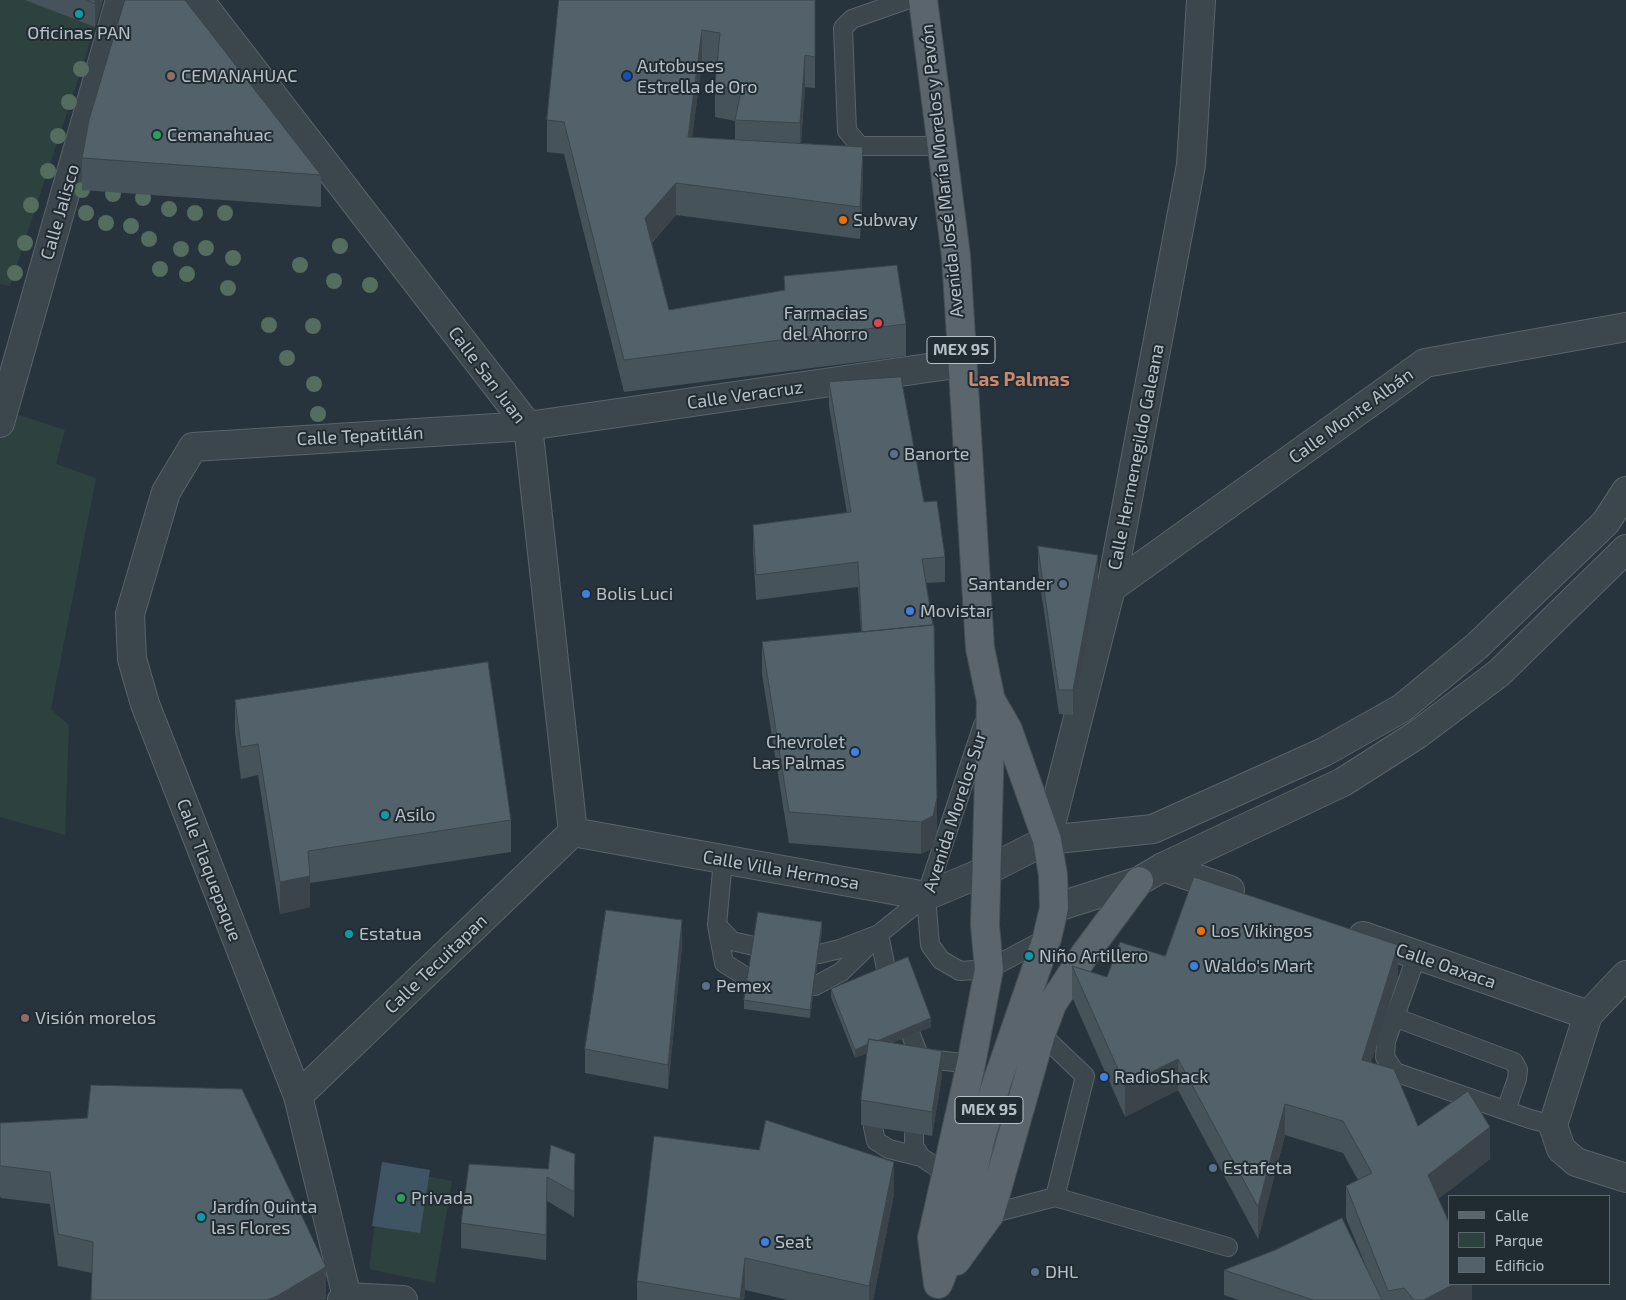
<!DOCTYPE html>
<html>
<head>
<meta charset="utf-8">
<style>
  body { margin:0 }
  #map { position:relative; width:1626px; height:1300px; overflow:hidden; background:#28343d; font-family:"Exo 2",sans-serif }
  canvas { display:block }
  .legend { position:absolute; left:1448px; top:1195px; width:162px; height:90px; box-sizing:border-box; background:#202b32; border:1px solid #5d676e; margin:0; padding:6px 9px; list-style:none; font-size:15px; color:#b8c0c8 }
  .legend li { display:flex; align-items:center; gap:10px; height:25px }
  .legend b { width:25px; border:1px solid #5d676e }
</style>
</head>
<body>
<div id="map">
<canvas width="1626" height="1300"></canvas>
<ul class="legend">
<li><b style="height:6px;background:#5a656d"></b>Calle</li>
<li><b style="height:14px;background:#2d423f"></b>Parque</li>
<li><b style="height:14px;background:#53616a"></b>Edificio</li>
</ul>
</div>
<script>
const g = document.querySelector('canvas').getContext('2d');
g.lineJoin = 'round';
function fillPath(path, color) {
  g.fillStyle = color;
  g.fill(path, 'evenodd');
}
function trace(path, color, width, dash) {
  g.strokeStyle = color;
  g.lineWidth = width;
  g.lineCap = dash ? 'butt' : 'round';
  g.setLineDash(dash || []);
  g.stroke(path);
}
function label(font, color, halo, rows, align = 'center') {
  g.font = font + ' "Exo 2",sans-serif';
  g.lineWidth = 4;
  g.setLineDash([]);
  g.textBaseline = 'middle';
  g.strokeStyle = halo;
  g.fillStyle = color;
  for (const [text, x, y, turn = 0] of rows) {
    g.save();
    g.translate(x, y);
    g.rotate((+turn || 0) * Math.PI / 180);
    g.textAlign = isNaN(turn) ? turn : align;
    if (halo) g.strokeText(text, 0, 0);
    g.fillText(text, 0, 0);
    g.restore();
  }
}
fillPath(new Path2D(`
  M0 0H38L95 27 10 286 0 284Z
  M7 411 65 430 56 464 96 478 51 709 69 725 65 835 0 817V442Z
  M382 1168 452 1181 435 1283 369 1269Z`), '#2d423f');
fillPath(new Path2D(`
  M382 1162 430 1170 420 1233 372 1226Z`), '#3f5564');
const service = new Path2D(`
  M906 0 852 19 843 28 847 131 860 146H940
  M983 725 926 896 930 945 941 960 960 971 989 969 1047 938
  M723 860 717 925 732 941 754 946
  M717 925 724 963 748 978
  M879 934 887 974
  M819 954 840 949 879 934 926 896
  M1417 955 1386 1041 1385 1057 1395 1072 1530 1119 1553 1125
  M815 986 841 972 874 940
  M1394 1017 1514 1062 1518 1070 1517 1079 1506 1110
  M911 1035 920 1058 971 1064
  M873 1127 876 1141 889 1149 921 1157 947 1174
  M914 1134V1146L921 1157
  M1055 1197 1228 1247
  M990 1214 1055 1197 1085 1076 1041 1034`);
const minor = new Path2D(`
  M199 0 528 426 573 832
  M0 423 120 0
  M1111 588 1425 363 1626 327
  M573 832 926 896 986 871
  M1163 867 1230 890
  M1363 936 1588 1015
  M1626 975 1588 1015 1553 1125 1561 1149 1576 1162 1626 1178
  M298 1096 573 832
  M347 1297 298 1096 145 704 132 659 130 614 166 492 193 447 528 426 962 363
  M342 1300 347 1297 403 1300`);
const tertiary = new Path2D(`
  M1047 840 1111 588 1191 165 1201 0
  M986 871 1047 840 1153 829 1324 752 1402 708 1477 646 1599 529 1606 522 1626 491
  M1054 908 1139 881 1163 867 1343 782 1418 734 1499 673 1626 549`);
const primary = new Path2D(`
  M923 0 956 256 980 648 991 701 985 925 989 969 971 1064 932 1238 938 1284
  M956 1261 990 1214 1041 1034 1052 1004 1085 954 1139 881
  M939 1282 956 1238 968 1195 980 1140 996 1085 1047 938 1054 908 1053 875 1047 840 1008 730 992 702`);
trace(service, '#59636b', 20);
trace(minor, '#59636b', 30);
trace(tertiary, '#59636b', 30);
trace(primary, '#454f56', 30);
trace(service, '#3b464d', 18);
trace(minor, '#3b464d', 28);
trace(tertiary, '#3b464d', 28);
trace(primary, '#5a656d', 28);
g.fillStyle = '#546d5f';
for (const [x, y] of [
  [81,69],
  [69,102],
  [58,136],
  [48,171],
  [82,190],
  [113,194],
  [143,198],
  [31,205],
  [169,209],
  [86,213],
  [195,213],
  [225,213],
  [106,223],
  [131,226],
  [149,239],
  [25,243],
  [340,246],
  [206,248],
  [181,249],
  [233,258],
  [300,265],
  [160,269],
  [15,273],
  [187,274],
  [334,281],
  [370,285],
  [228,288],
  [269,325],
  [313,326],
  [287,358],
  [314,384],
  [318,414]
]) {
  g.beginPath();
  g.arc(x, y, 8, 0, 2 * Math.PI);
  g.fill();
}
fillPath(new Path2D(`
  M25 0H103L95 27Z
  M559 0H815V88L805 87 801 144 863 179 860 239 676 215 652 243 669 310 784 290V276L906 324V356L624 392 564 154 547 152V120ZM702 62 717 65 715 85V117L735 121V140L692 137Z
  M82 158 321 175V207L82 190Z
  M829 382 924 502 945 557V582L926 583 937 830 933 848 921 854 789 843 762 674V642L861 632 858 587 756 600 753 550V525L847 513 829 406Z
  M1038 546 1098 580 1073 715 1059 714 1038 570Z
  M235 700 511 820V852L310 883V907L280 914 258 775 241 779 235 732Z
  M822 930 810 1018 744 1009V1000Z
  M682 945 668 1089 585 1073V1049Z
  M1165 956 1398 977 1371 1062 1418 1126 1490 1159 1438 1199 1472 1284V1300H1239L1224 1295V1270L1367 1269 1346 1218V1186L1358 1180 1343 1153 1285 1135 1258 1239 1178 1090 1125 1117 1072 997V966L1107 977Z
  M831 989 931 1027 892 1043 942 1076 932 1136 861 1125V1100L867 1053 855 1058 831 997Z
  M0 1123 326 1299 92 1273 58 1266 50 1204 1 1198 0 1196Z
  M548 1169 575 1178 574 1217 547 1201 546 1260 461 1248V1223Z
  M894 1194 873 1300H788L745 1290 744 1300H637V1281Z`), '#47535b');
fillPath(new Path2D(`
  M95 0H103L95 27Z
  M702 30V62L688 169V137Z
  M805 55V87L800 155V123Z
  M863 147V179L860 239V207Z
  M676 183V215L645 250V218Z
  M1098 555V580L1073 715V690Z
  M937 798V830L933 848 921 854V822Z
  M310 876V907L280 914V882Z
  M682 920V945L668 1089V1065Z
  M822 922V930L810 1018V1010Z
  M1398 945V977L1362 1091V1060Z
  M931 1018V1027L855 1058V1050Z
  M942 1051V1076L932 1136V1112Z
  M1178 1059V1090L1125 1117V1085Z
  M1285 1104V1135L1258 1239V1207Z
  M1490 1127V1159L1428 1207V1175Z
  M575 1154V1178L574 1217V1192Z
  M894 1162V1194L873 1300H869V1286Z
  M745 1258V1290L744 1300H740Z
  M326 1267V1299L324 1300H267Z
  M1454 1284H1472V1300H1424Z`), '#3a444a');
const building = new Path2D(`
  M87 0H95V3Z
  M125 0H185L321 175 82 158 89 120Z
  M559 0H815V57L805 55 800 123 735 120 741 91 715 85 720 33 702 30 688 137 863 147 860 207 676 183 645 218 669 310 785 290 784 276 897 265 906 324 624 360 564 122 547 120Z
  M901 377 924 502 937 501 945 557 922 559 933 625 862 632 858 562 756 575 753 525 851 512 829 382Z
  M1038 546 1098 555 1073 690H1059Z
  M934 625 937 798 933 816 921 822 789 812 762 642Z
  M488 662 511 820 308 851 310 876 280 882 258 744 241 747 235 700Z
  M1194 877 1398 945 1362 1060 1394 1069 1418 1126 1468 1091 1490 1127 1428 1175 1450 1225V1284H1454L1424 1300H1414L1404 1288 1388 1291 1346 1186 1372 1173 1343 1121 1285 1104 1258 1207 1178 1059 1125 1085 1072 966 1107 977 1120 942 1165 956Z
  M606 910 682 920 668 1065 585 1049Z
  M758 912 822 922 810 1010 744 1000Z
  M908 957 931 1018 877 1041 869 1039 868 1044 855 1050 831 989Z
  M869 1039 942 1051 932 1112 861 1100Z
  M91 1085 242 1089 326 1267 277 1296 267 1300H91L93 1242 58 1234 50 1172 1 1166 0 1165V1123L87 1118Z
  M766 1120 894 1162 869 1286 745 1258 740 1299 637 1281 654 1136 759 1150Z
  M551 1145 575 1154 574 1192 547 1177 546 1235 461 1223 469 1164 548 1169Z
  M1342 1218 1382 1300H1313L1224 1270 1275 1250Z`);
fillPath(building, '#53616a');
trace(building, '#3a444a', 1);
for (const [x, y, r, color] of [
  [79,14,5,"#0f9aa8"],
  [171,76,5,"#8d6e63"],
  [627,76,5,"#1a4fb4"],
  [157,135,5,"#2e9e5b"],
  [843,220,5,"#e8710a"],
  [878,323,5,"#e0444e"],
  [894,454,5,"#5c6f8a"],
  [1063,584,5,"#5c6f8a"],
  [586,594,5,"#3f7fe0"],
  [910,611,5,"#3f7fe0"],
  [855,752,5,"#3f7fe0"],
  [385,815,5,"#0f9aa8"],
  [1201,931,5,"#e8710a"],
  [349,934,5,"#0f9aa8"],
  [1029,956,5,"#0f9aa8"],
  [1194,966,5,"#3f7fe0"],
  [706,986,5,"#5c6f8a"],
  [25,1018,5,"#8d6e63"],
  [1104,1077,5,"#3f7fe0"],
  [1213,1168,5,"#5c6f8a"],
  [401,1198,5,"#2e9e5b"],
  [201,1217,5,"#0f9aa8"],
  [765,1242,5,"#3f7fe0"],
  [1035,1272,5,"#5c6f8a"]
]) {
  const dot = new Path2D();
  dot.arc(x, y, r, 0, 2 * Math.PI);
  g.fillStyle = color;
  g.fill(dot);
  trace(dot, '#202b32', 2);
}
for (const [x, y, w] of [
  [961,350,68],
  [989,1110,68]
]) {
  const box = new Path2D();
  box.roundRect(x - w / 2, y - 13.5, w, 27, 4);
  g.fillStyle = '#202b32';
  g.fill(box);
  trace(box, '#b8c0c8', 1);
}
label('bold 16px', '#b8c0c8', null, [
  ["MEX 95",961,350],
  ["MEX 95",989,1110]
]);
label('18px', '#b8c0c8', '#202b32', [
  ["Oficinas PAN",79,33,"center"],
  ["Autobuses",637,66],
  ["Estrella de Oro",637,87],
  ["CEMANAHUAC",181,76],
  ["Cemanahuac",167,135],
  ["Subway",853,220],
  ["Farmacias",868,313,"right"],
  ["del Ahorro",868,334,"right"],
  ["Banorte",904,454],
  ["Santander",1053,584,"right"],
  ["Bolis Luci",596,594],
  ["Movistar",920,611],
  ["Chevrolet",845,742,"right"],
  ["Las Palmas",845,763,"right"],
  ["Asilo",395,815],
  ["Los Vikingos",1211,931],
  ["Estatua",359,934],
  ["Niño Artillero",1039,956],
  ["Waldo's Mart",1204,966],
  ["Pemex",716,986],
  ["Visión morelos",35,1018],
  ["RadioShack",1114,1077],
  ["Estafeta",1223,1168],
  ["Privada",411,1198],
  ["Jardín Quinta",211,1207],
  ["las Flores",211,1228],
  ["Seat",775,1242],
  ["DHL",1045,1272]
], 'left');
label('18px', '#b8c0c8', '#202b32', [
  ["Avenida José María Morelos y Pavón",942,171,-96],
  ["Calle Jalisco",60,212,-74],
  ["Calle San Juan",487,375,53],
  ["Calle Veracruz",745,395,-8],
  ["Calle Monte Albán",1351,416,-36],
  ["Calle Tepatitlán",360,436,-3],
  ["Calle Hermenegildo Galeana",1136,457,-79],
  ["Avenida Morelos Sur",955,812,-72],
  ["Calle Tlaquepaque",209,870,69],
  ["Calle Villa Hermosa",781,870,10],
  ["Calle Tecuitapan",436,964,-44],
  ["Calle Oaxaca",1446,966,19]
]);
label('bold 19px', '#ca8970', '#202b32', [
  ["Las Palmas",1019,380]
]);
</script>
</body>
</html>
